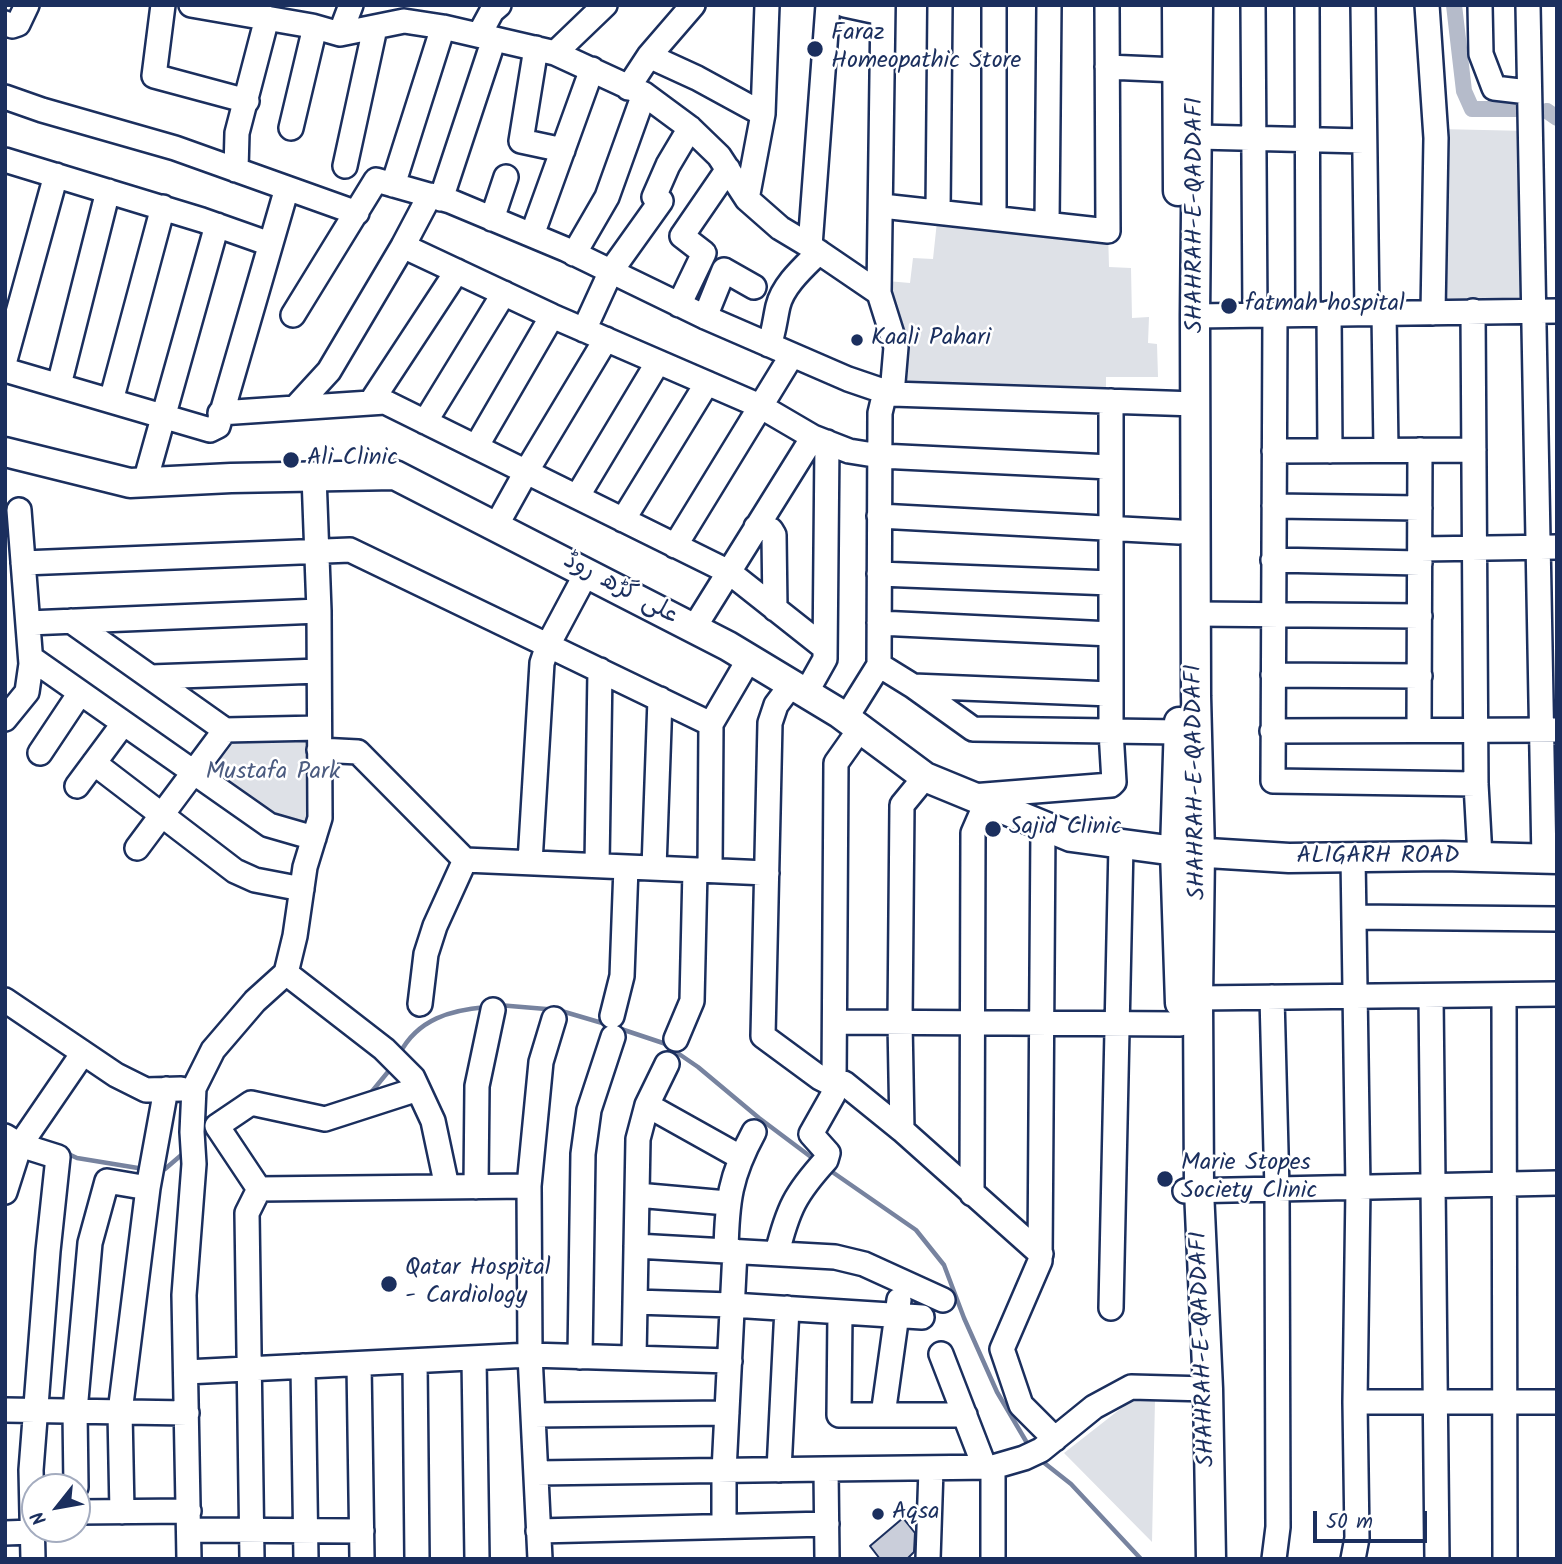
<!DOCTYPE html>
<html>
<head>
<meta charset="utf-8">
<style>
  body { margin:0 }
  #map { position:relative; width:1562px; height:1564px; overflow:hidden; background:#fff; font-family:Kalam,sans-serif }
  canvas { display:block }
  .frame { position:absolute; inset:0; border:7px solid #1b2f5e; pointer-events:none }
  .north { position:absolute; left:21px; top:1473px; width:70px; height:70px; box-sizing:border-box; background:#fff; border:2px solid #a4acbf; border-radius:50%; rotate:239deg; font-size:19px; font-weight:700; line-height:28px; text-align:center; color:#1b2f5e }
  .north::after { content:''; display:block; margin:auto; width:24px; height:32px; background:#1b2f5e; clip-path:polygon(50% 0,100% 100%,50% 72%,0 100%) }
  .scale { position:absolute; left:1313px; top:1511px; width:114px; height:32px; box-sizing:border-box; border:4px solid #1b2f5e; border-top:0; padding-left:9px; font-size:21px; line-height:24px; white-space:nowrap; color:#1b2f5e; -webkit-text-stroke:5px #fff; paint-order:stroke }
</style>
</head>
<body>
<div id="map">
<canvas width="1562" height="1564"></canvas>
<div class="frame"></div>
<div class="north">N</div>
<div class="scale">50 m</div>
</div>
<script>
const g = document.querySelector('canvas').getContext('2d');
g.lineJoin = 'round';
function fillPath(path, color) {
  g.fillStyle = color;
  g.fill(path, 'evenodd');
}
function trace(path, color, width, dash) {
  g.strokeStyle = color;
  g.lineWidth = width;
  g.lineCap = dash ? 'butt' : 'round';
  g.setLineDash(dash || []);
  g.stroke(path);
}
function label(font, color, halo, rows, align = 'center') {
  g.font = font + ' Kalam,"Playpen Sans Arabic",sans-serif';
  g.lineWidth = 5;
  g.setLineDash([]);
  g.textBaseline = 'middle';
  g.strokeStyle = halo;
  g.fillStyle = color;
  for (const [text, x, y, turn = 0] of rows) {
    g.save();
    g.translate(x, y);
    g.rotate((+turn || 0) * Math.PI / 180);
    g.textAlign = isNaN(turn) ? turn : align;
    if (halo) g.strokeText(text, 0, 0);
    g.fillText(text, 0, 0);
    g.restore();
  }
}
fillPath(new Path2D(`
  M1439 129 1528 131 1534 311 1433 313Z
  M938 212 1108 231 1109 267 1131 268 1132 318 1149 317 1148 343 1157 344 1158 377H1106V397L900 390 887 281 910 283 913 258 933 259Z
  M319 728 314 838 193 773 225 730Z
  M1133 1399 1155 1400 1152 1542 1064 1453Z`), '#dee1e7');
trace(new Path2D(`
  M498 1005 558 1010 609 1025
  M618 1028 663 1043 698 1067 759 1118 815 1160
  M400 1053C418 1019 451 1010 486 1007
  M369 1095 392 1067
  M64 1152 77 1158 144 1169
  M160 1169H165L186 1151
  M828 1169 916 1230 944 1265 964 1318 997 1392 1030 1448
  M1038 1458 1071 1484 1141 1559`), '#77839f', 4.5);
trace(new Path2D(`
  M1454 5 1464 91 1472 109H1518
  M1547 111 1557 118`), '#b5bbca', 16);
const building = new Path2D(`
  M903 1518 915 1533 914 1552 907 1559H880L870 1546Z`);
fillPath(building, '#caceda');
trace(building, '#1b2f5e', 2);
const minor = new Path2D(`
  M163 5 154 76 247 101
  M191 5 312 26 340 34 404 21 443 27 555 53 644 94 690 128 719 156 747 199 780 228 810 246 879 293
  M845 5 882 13
  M883 5 879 293 896 347 892 394
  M994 5V218
  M1253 5 1255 315
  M1307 5 1308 314
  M1363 5 1367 312
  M1427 5 1436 138 1433 313
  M1480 5 1481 54 1494 88 1528 92
  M1528 5 1544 859
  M5 23 12 26 18 24 27 5
  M340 34 351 5
  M479 35 492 11 499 5
  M536 48 521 141 563 150
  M555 53 605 5
  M649 56 697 78 763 114
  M1107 67 1177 70
  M628 88 649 56 693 5
  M5 97 42 110 175 148 357 213
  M291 128 315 27
  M1198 137 1364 141
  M5 160 202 220 270 244
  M345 166 375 28
  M236 170 237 133 267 18
  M393 185 443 27
  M441 199 494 39
  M747 199 763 114 767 5
  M882 206 1108 231 1107 5
  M938 212 940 5
  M492 219 506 177
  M1047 224 1049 5
  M532 235 592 69
  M403 246 552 316 760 406 813 437 849 451 880 456 1110 467
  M810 246 828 5
  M574 254 607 197 644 94
  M679 305 704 253 682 236 728 169
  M1473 311 1476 784 1480 857
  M1384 312 1386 450
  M1329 313 1330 451
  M1275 314 1273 781 1476 784
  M293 315 376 180 450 201 565 249 705 317 848 379 892 394 1196 404
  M1195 316 1557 311
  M705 317 724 270 754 287
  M584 330 611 271 661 201 654 197 668 165 690 128
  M769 345C774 332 775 319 778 306 783 285 804 267 819 252
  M5 360 56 175
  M5 370 210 430 218 426 287 188
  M59 385 108 191
  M111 401 163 207
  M371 402 457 271
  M295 408 329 371 403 246 430 195
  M220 413 385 402 729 572 825 648
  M425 422 504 293
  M476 447 552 316
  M1274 451 1474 450
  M145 482 217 225
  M577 497 658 362
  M1274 506 1420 508
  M879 516 1179 532
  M623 520 707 383
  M496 526 526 472 606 339
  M756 527 771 530 774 535 775 609
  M675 546 792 355
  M1420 549 1557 547
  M1273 560 1420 563
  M23 563 350 550 711 724
  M879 574 1111 583
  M1196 614 1420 616
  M71 621 225 730 319 728
  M28 623 319 611
  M879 623 1111 634
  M694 628 813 437
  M31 658 269 825 314 838
  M879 665 913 686 973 729 1179 732
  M1273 675 1420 676
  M151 677 319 671
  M791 685 776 705 770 723 763 1036 820 1078 834 1085 844 1083 902 1130 1041 1254
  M913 686 1111 694
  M806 693 825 659 827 442
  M846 718 879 665 880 413 885 392
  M5 719 27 692 31 664 19 510
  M1419 730 1420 450
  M1272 731 1556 730
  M319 750 358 752 465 860 767 873
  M40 753 80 693
  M94 763 235 871 255 880 302 889
  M77 786 123 724
  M972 796 1111 785 1114 782 1111 731V401
  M1043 826 1040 1261 1002 1349 1021 1405 1055 1439
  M137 848 225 730
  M1353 857 1358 1188 1355 1402 1357 1538 1353 1559
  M530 862 542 663 548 645 587 572
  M597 865 600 670
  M654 868 660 699
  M710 870 711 724 749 659
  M1354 917 1557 919
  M286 973 384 1049 413 1078 433 1121 447 1187
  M1504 995 1505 1559
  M1431 996 1437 1559
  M1272 997 1277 1190 1278 1527 1274 1559
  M1198 998 1557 994
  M5 1000 116 1075 146 1090 181 1089
  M420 1004 426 954 435 926 465 860
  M612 1016 622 976 626 867
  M835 1022 1180 1024
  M676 1039 692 1001 695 870
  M647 1105 740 1157
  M902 1130 900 1022 902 805 925 777
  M5 1136 20 1145 58 1157 48 1251 31 1470 33 1559
  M476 1187 477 1086 493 1010
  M259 1189 217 1126 251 1103 325 1119 418 1089
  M1185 1191 1557 1183
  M5 1192 20 1145 83 1053
  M972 1194 973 833 986 803
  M637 1195 727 1203
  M636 1246 835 1257 864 1264 943 1300
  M726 1251C727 1201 730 1176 754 1132
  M777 1253C788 1209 795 1194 826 1160L828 1153 811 1134 833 1095 834 1085 836 763 860 729
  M635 1302 732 1305 922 1317
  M1111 1308 1121 845
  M840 1312 839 1415H965
  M941 1354 985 1468
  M580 1357 583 1154 589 1110 613 1037
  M474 1358 477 1559
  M634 1358 638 1139 647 1105 667 1064
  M415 1361 417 1559
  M359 1364 362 1559
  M303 1366 306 1559
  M186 1372 530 1355 730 1361
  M1355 1402H1557
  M5 1410 187 1413
  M533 1415 727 1413
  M883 1415 899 1300
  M826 1469 993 1467 1024 1458 1041 1450 1094 1407 1131 1387 1208 1389
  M779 1470 787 1308
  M536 1473 826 1469 827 1559
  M76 1487 75 1411 90 1243 107 1181 148 1188
  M77 1512 189 1511
  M122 1512 120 1412 148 1188 166 1089
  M724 1526V1471L735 1251
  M189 1530 362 1531
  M538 1531 827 1524
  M5 1533 32 1532
  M189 1559 184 1295 194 1164 192 1132 194 1088 213 1050 255 1001 286 973 295 936 305 867 320 818 319 611 314 476
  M252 1559 247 1213 259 1189 529 1186
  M540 1559 530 1355 529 1186 541 1062 554 1019
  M928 1559 931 1469
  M993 1559V1467`);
const major = new Path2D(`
  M1177 5 1178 191
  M1198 5 1195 316 1196 696 1200 853 1198 998 1199 1190 1208 1389 1211 1559
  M5 452 130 483 231 478 395 475 728 646 839 713 925 777 1071 837 1175 851 1289 858 1443 856 1557 859
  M1179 722 1175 851 1180 1003`);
trace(minor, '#1b2f5e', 28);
trace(major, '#1b2f5e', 33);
trace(minor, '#fff', 23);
trace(major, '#fff', 28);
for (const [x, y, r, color] of [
  [815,49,9,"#1b2f5e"],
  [1229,306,9,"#1b2f5e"],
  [857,340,7,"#1b2f5e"],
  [291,460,9,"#1b2f5e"],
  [993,829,9,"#1b2f5e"],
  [1165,1179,9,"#1b2f5e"],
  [389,1284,9,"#1b2f5e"],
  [878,1514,7,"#1b2f5e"]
]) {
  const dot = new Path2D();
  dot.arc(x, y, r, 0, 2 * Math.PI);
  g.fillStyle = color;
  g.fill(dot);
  trace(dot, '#fff', 2.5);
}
label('24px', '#1b2f5e', '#fff', [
  ["Faraz",831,35],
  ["Homeopathic Store",831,63],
  ["fatmah hospital",1245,306],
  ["Kaali Pahari",871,340],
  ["Ali Clinic",307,460],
  ["Sajid Clinic",1009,829],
  ["Marie Stopes",1181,1165],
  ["Society Clinic",1181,1193],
  ["Qatar Hospital",405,1270],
  ["- Cardiology",405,1298],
  ["Aqsa",892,1514]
], 'left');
label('24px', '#1b2f5e', '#fff', [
  ["SHAHRAH-E-QADDAFI",1197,215,-90],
  ["علی گڑھ روڈ",620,590,28],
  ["SHAHRAH-E-QADDAFI",1198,782,-91],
  ["ALIGARH ROAD",1378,858],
  ["SHAHRAH-E-QADDAFI",1205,1349,-92]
]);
label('24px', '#4c5c80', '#fff', [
  ["Mustafa Park",273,774]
]);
</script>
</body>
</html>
